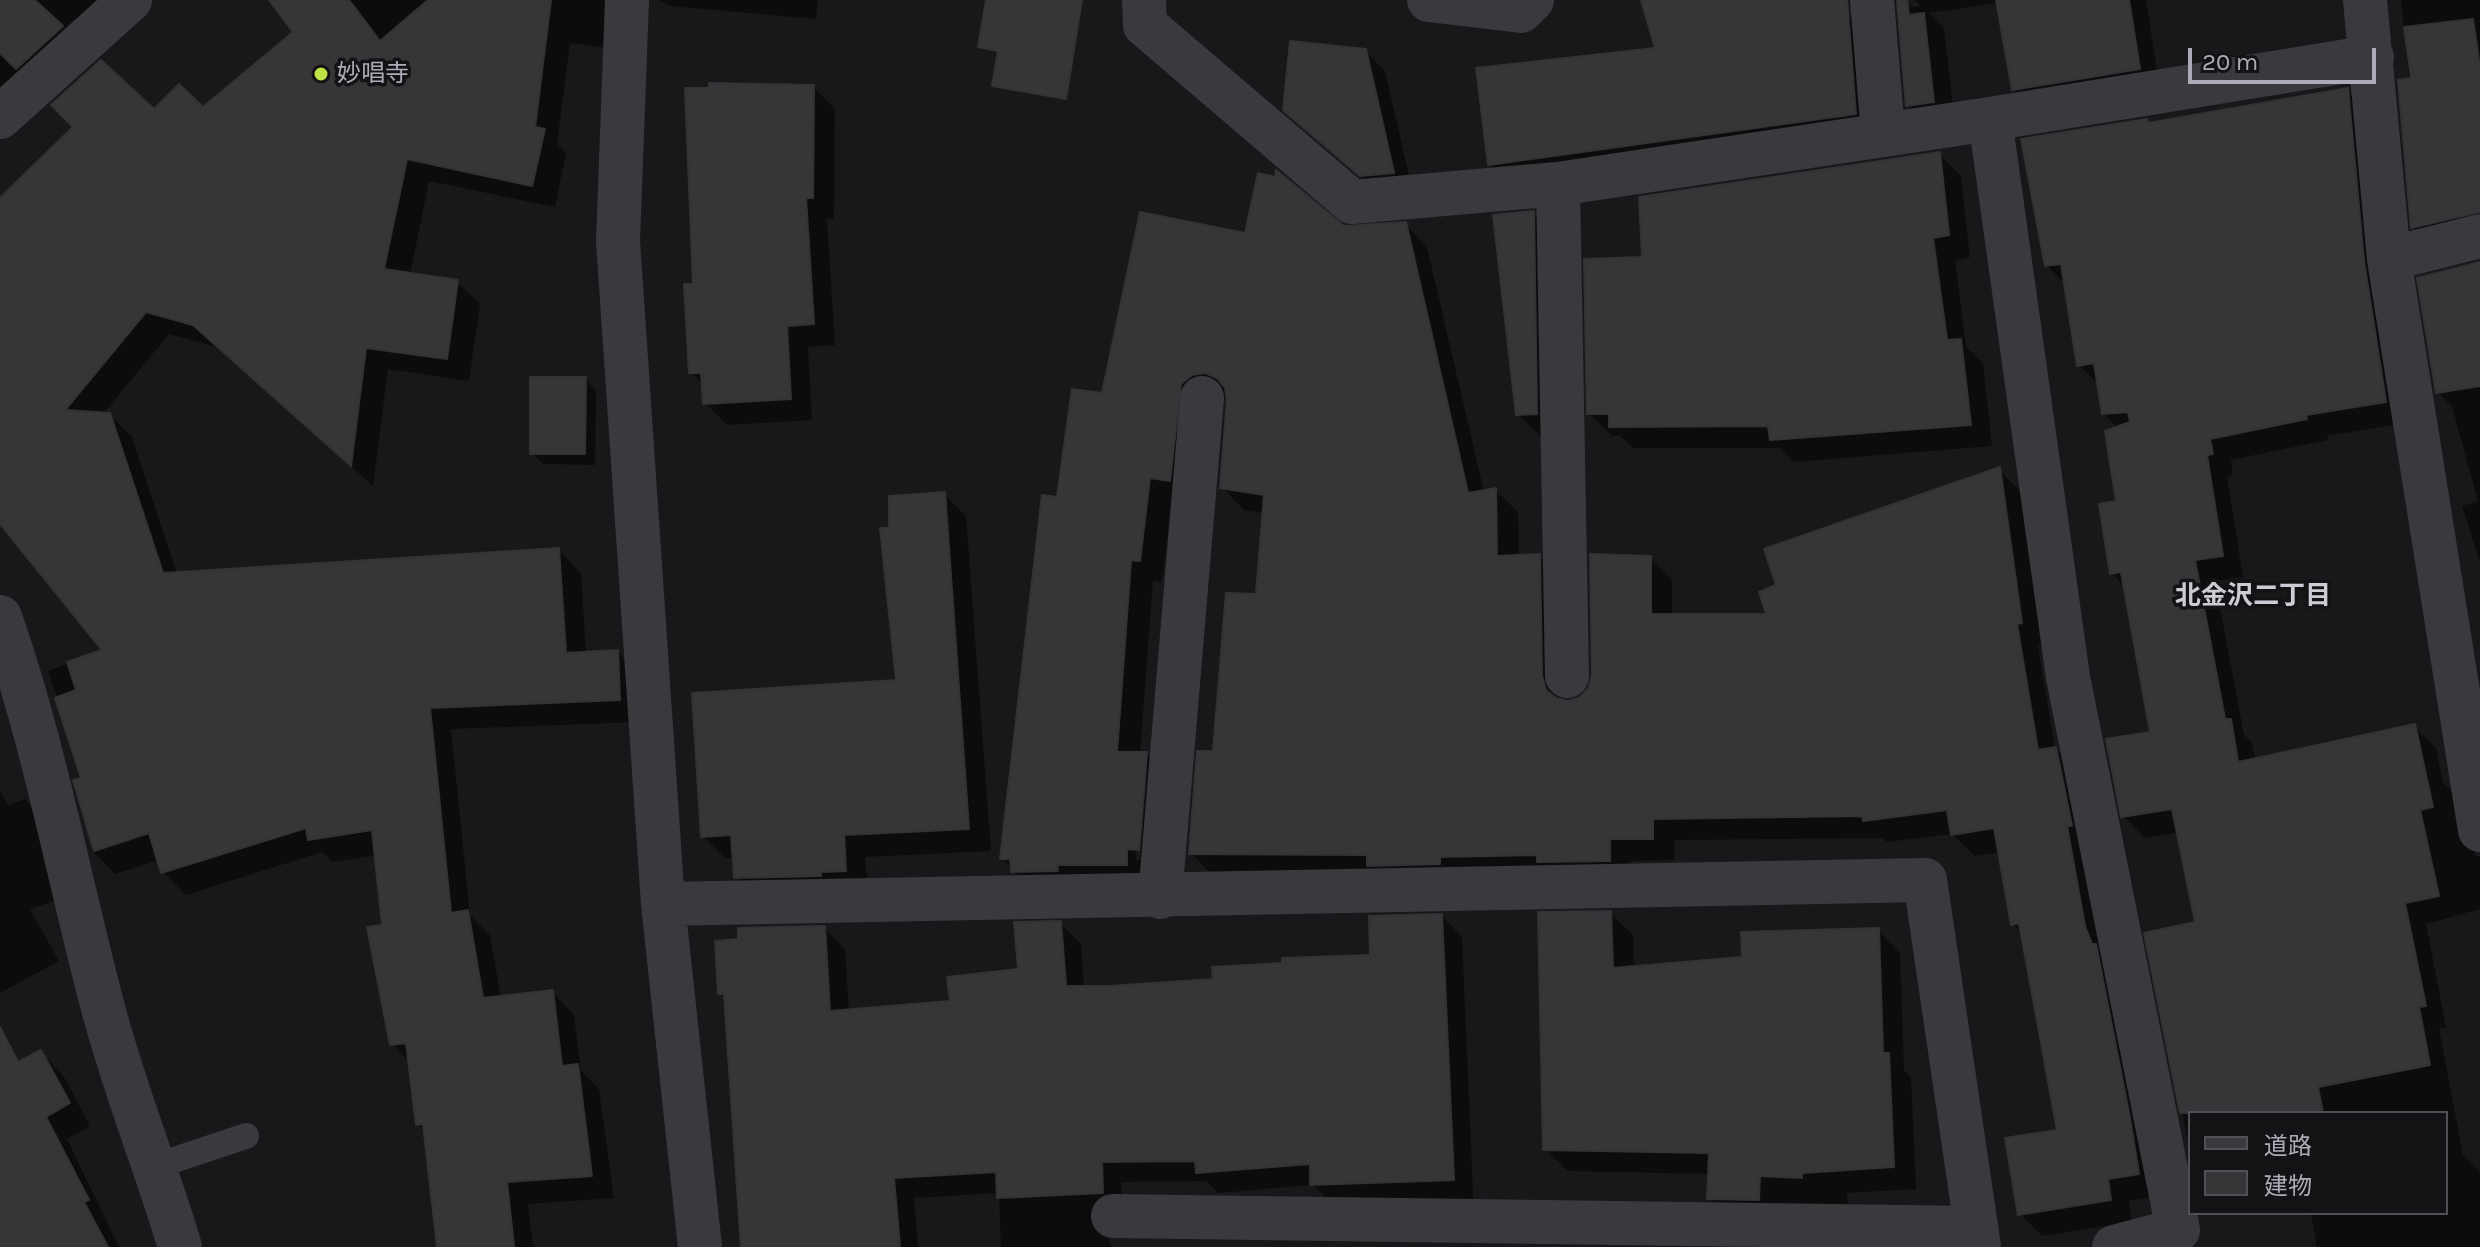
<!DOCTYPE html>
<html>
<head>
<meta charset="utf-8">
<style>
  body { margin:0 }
  #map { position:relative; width:2480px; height:1247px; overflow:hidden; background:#191719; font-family:Karla,"Noto Sans JP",sans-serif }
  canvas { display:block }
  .legend { position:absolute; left:2188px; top:1111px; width:260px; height:104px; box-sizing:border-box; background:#141214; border:2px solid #524f56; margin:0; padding:10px 14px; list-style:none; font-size:24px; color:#aeabb8 }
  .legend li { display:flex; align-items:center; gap:16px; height:40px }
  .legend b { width:40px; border:2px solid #524f56 }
  .scale { position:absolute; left:2188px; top:48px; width:188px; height:36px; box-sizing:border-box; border:4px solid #aeabb8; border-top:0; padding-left:10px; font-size:24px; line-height:28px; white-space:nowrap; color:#aeabb8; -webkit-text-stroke:6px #141214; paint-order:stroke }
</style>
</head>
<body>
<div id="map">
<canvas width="2480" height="1247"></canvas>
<ul class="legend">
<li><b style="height:10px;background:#3b393e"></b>道路</li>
<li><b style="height:22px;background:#363538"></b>建物</li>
</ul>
<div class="scale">20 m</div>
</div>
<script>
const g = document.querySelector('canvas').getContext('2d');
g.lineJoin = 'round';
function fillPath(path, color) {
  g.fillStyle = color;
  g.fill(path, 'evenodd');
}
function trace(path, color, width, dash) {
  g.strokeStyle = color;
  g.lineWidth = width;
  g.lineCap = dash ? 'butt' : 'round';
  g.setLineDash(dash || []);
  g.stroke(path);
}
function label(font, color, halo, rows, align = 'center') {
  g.font = font + ' Karla,"Noto Sans JP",sans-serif';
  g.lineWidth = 7;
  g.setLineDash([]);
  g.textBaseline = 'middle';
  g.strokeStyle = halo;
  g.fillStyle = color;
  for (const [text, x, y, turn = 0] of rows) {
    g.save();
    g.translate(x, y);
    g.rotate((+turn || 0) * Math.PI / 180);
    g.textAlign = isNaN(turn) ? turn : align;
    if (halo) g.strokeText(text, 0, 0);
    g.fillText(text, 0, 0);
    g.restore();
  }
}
fillPath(new Path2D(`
  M0 0H101L0 107Z
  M272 0H643L608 48 570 43 557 144 566 153 555 207 429 181 410 275 457 282 480 304 469 381 388 369 373 486 217 347 169 334 103 414 110 415 132 437 177 574 559 550 581 573 586 654 618 652 640 675 642 722 451 729 470 915 490 935 501 998 552 992 574 1015 581 1071 599 1089 614 1198 528 1204 533 1247H439L426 1133 418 1124 410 1062 392 1044 377 855 332 862 322 852 186 895 163 872 159 860 115 874 93 851 76 782 84 779 48 671 105 651 0 520V201L154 112 203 110 296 32Z
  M659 0H818L816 19 670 6Z
  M1644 0H1747L1847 14 1869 35 1877 135 1511 186 1489 164 1657 50Z
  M1915 0H2146L2160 90 2036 111 2014 89 1998 3 1929 13 1944 28 1955 124 1930 128 1908 105 1900 8 1920 6Z
  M2401 0H2480V238L2434 248 2413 227 2409 80Z
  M1365 51 1385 71 1413 193 1382 195 1285 109Z
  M813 87 835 109 834 219H827L835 345 808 347 812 420 727 425 705 403 704 386 691 372 695 286Z
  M2347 91 2369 112 2407 423 2327 436 2328 440 2231 460 2233 475 2227 476 2243 577 2215 581 2244 735 2252 742 2255 760 2414 727 2436 748 2443 783 2468 804 2476 856H2480V909L2426 924 2446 1027 2439 1028 2463 1155 2480 1172V1247H2317L2311 1213H2446V1113H2190V1152L2147 934 2197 923 2179 832 2145 838 2123 816 2153 733 2125 587 2112 573 2118 503V428L2104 414 2100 386 2079 365 2066 285 2046 265 2146 121 2150 125Z
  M1939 154 1961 176 1970 257 1955 260 1966 347 1983 363 1992 446 1794 462 1780 448H1633L1620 436H1612L1589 413 1644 258Z
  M1533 213 1555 236 1559 436H1540L1518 414Z
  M1405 224 1427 247 1484 492 1495 490 1518 512 1519 557 1539 556 1561 579 1564 702 1580 700 1590 690 1650 558 1672 580V616L1769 615 1999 470 2021 492 2043 645 2038 646 2055 748 2078 771 2163 1196 2129 1201 2132 1222 2042 1236 2020 1214 2060 1131 2023 934 2013 924 2000 852 1975 856 1952 834 1887 842 1883 838 1675 840 1674 860 1631 861 1632 883 1213 876 1191 853 1258 596 1264 513 1244 510 1222 487 1228 395 1213 398 1172 499 1162 582 1153 581 1140 754H1146L1169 776 1149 886 1035 894 1002 858 1058 499 1103 395 1246 236ZM1143 774H1147L1140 860H1136Z
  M2480 264V562L2462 506 2478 501 2452 407 2438 392Z
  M585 379 596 391 595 465 543 464 532 453Z
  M944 494 966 516 991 851 865 857 868 892 758 899 736 877 735 858H725L703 836 899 682 892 529Z
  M0 791 8 805 25 799 53 827 70 896 30 909 59 961 0 993Z
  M1610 913 1633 935 1634 968 1744 958 1878 930 1900 953 1904 1070 1911 1077 1916 1189 1847 1193 1849 1222 1732 1221 1709 1198 1710 1174 1568 1171 1545 1149Z
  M1442 916 1462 937 1474 1215 1333 1205 1313 1185 1218 1193 1206 1181 1121 1182 1123 1214 1112 1223 1108 1238 1111 1247H1001L999 1193 914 1198 918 1247H744L726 1000 720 994 824 928 845 949 849 1012 952 1003 1020 971 1060 923 1081 944 1084 988 1215 980 1372 957Z
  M40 1052 63 1075 90 1126 67 1139 119 1247H0V1074Z`), '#0007');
const building = new Path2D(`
  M0 0H35L63 26 16 69 0 53Z
  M269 0H349L380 41 428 0H551L535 127 545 129 532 186 407 159 384 269 458 280 447 359 366 348 351 466 193 325 146 312 65 410 110 413 163 573 559 548 566 653 618 650 620 700 430 708 451 913 468 910 483 998 553 990 562 1066 578 1064 592 1176 507 1182 514 1247H437L423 1124 416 1125 406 1043 390 1045 367 927 382 925 372 830 308 840 306 828 161 873 149 833 94 851 73 780 81 778 55 698 76 690 67 662 102 650 0 524V198L73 127 51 105 101 60 154 109 179 84 203 107 293 32Z
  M986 0H1082L1066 99 992 86 998 51 978 47Z
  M1641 0H1847L1856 114 1488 165 1476 68 1655 48Z
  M1897 0H1907L1909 15 1924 13 1934 102 1906 106Z
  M1996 0H2129L2140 69 2012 90Z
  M2473 19 2480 67V212L2411 228 2398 80 2411 78 2404 27Z
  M1290 41 1366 49 1394 173 1360 176 1283 110Z
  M709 83 814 85 813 198H806L814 324 787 326 791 399 703 404 701 373H689L684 284H693L685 88H709Z
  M2348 88 2364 261 2386 402 2306 415 2307 419 2210 439 2213 454 2207 455 2223 556 2195 560 2225 719H2231L2238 762 2415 724 2433 807 2420 810 2439 896 2405 903 2426 1006 2419 1007 2430 1065 2318 1087 2323 1113H2180L2144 933 2195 922 2172 809 2121 817 2106 739 2150 732 2121 572 2110 574 2099 504 2116 501 2105 431 2130 422 2128 412 2102 414 2094 363 2077 366 2061 264 2045 266 2021 139 2147 119 2148 123Z
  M1940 152 1949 235 1933 238 1947 340 1961 339 1971 425 1770 440 1768 426 1609 427V414H1587L1584 259 1642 257 1639 197Z
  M1276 170 1344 226 1406 222 1468 493 1496 488 1497 556 1540 554 1542 676 1546 690 1556 698 1568 701 1579 698 1588 689 1592 676 1590 554 1651 556V614H1766L1759 592 1776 585 1764 549 2000 467 2022 623 2017 624 2038 750 2056 747 2072 826H2067L2085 926 2092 944H2096L2129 1113 2139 1174 2108 1179 2111 1200 2018 1215 2005 1138 2057 1130 2019 923 2011 925 1994 828 1951 835 1947 810 1863 821 1862 816 1653 819V839H1610V861L1537 862V855L1440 857V864L1367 866V855L1189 854 1197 751H1213L1226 593 1256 594 1264 495 1220 488 1227 399 1225 388 1217 378 1205 373 1192 375 1181 384 1170 481 1150 478 1140 561 1131 560 1117 752H1147L1139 850 1127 849V865H1057L1058 871 1011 872 1010 859H1000L1042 495 1057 497 1072 389 1102 393 1140 212 1245 233 1258 173 1275 177Z
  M1534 211 1537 414 1516 415 1493 215Z
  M2480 262V386L2436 393 2417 278Z
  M530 377H586L585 454H530Z
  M945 492 969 829 844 835 846 871 821 872V876L734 878 731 835 701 837 692 693 896 680 880 528H889V496Z
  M1611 911 1613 968 1742 957 1741 932 1879 928 1883 1053H1889L1894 1167 1802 1173V1178L1760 1176 1759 1200 1707 1199 1709 1153 1543 1150 1538 912Z
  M1442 914 1454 1180 1310 1185V1164L1196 1173 1195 1161 1102 1162 1103 1193 997 1198 996 1172 894 1178 900 1247H741L724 994H718L715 941 738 939V928L825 926 830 1011 950 1001 947 977 1018 969 1014 922 1061 921 1066 986H1109L1213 979 1212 967 1282 963V958L1370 955 1369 916Z
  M0 1027 18 1062 41 1050 70 1103 46 1117 89 1200 84 1202 108 1247H0Z`);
fillPath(building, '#363538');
trace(building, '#343235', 2);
trace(new Path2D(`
  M156 1166 246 1136`), '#3b393e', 26);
trace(new Path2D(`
  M627 0 618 241 663 904 700 1247
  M1144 0 1145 25 1352 202 1558 184 1990 119 2372 57
  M1429 0 1521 11 1532 0
  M1872 0 1883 133
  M2365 0 2389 259 2480 830
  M0 117 130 0
  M1990 119 2068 677 2178 1230 2114 1247
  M1558 184 1567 676
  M2389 259 2480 236
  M0 617C44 743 68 875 102 1004 123 1086 156 1166 180 1247
  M1160 897 1202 398
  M663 904 1925 880 1979 1247
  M1113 1216 1976 1228`), '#3b393e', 44);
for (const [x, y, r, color] of [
  [321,74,8,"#bde444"]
]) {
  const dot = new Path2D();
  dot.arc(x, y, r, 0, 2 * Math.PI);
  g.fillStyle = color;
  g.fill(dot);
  trace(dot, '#141214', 3);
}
label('24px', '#aeabb8', '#141214', [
  ["妙唱寺",337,74]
], 'left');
label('bold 26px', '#cecbd4', '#141214', [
  ["北金沢二丁目",2253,597]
]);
</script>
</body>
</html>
